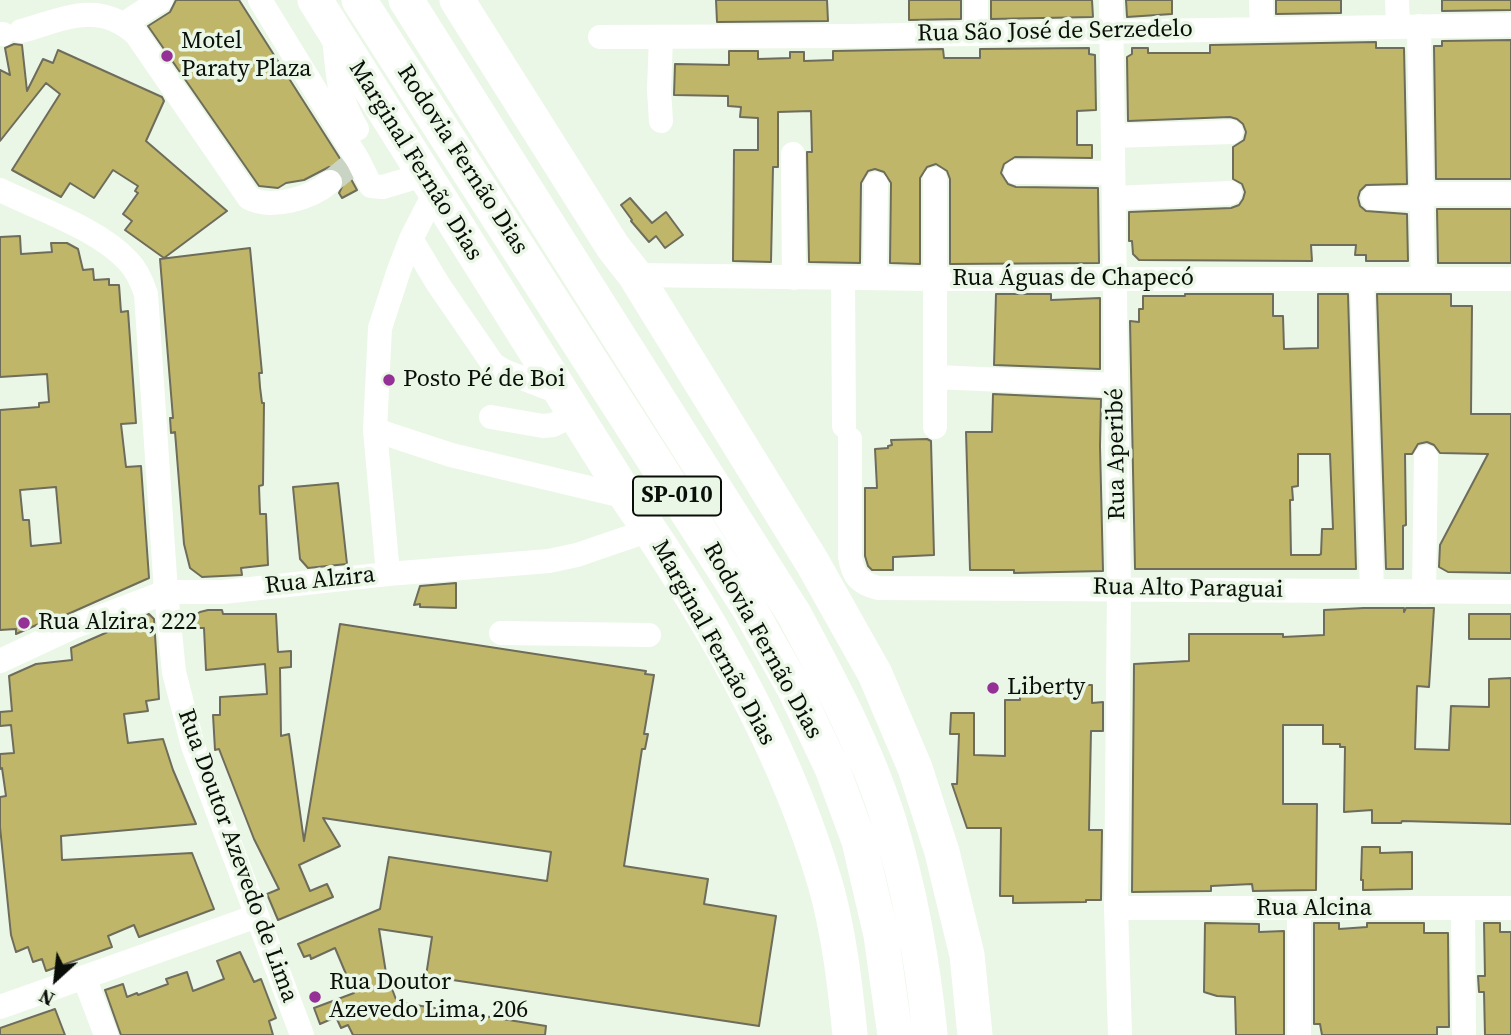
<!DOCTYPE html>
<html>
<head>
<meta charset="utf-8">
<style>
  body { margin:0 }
  #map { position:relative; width:1511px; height:1035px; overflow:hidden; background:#ebf7e6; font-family:"Source Serif 4",serif }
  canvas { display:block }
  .north { position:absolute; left:21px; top:944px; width:70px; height:70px; -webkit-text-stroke:5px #ebf7e6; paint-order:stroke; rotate:207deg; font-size:19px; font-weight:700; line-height:28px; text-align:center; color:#0a0e09 }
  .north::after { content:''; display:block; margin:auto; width:24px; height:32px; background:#0a0e09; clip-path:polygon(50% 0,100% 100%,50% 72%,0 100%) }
</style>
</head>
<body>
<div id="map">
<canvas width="1511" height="1035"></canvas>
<div class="north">N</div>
</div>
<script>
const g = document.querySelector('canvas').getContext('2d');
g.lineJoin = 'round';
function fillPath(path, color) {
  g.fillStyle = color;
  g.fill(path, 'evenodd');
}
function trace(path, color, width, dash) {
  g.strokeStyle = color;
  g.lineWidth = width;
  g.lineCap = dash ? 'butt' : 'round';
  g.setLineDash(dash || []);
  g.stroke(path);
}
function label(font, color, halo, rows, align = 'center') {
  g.font = font + ' "Source Serif 4",serif';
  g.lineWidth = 7;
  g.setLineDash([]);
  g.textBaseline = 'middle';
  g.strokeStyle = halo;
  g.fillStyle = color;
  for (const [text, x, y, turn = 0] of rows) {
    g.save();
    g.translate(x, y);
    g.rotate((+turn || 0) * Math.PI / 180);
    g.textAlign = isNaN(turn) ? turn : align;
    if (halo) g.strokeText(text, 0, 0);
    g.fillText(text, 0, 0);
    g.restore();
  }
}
const building = new Path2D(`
  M176 0H239L339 157 357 190 342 198 339 193 345 181 342 174 336 169 329 167 304 180 286 183 278 188 259 186 148 26 170 12Z
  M716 0H827L828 21 717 22Z
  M909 0H961V19L909 20Z
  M991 0H1092L1093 17 991 19Z
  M1126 0H1172V14L1127 17Z
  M1276 0H1341V13L1276 14Z
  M1442 0H1511V10L1442 11Z
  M1511 40V179H1436L1434 46H1442V41Z
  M1376 42V48H1404L1407 184 1366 185 1360 191 1358 198 1360 206 1366 211 1407 214 1408 261H1366V255H1355L1356 245H1311L1312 261 1139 260 1133 254 1132 241H1129V212L1231 208 1239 205 1243 199 1245 192 1242 184 1233 179V147L1244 140 1246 132 1243 124 1237 119 1230 117 1128 121 1127 57 1132 54V48H1148V53H1210V45Z
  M14 44 22 45 27 91 43 59 53 63 58 50 162 97 164 101 146 141 227 211 164 258 125 230 132 221 123 214 138 193 135 191 138 186 113 170 94 198 70 183 61 197 12 170 60 94 46 83 0 141V70L10 75 5 48Z
  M1089 48V54L1095 55 1096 110 1077 111V145H1092V158L1015 157 1004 164 1001 173 1008 184 1016 187 1098 188 1099 263 950 264V179L947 171 936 164 927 167 920 178V264L890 263 891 183 884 172 875 169 868 171 861 183 860 263 809 262 807 152H812L811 111 778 112V167H773L771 262 733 261 734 150H758V118L740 117 741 107 728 106V96L674 95 675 64 729 65V51H758V59L790 58V52H804V61L833 60V51L943 49 944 58H980V49Z
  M630 198 652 223 666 212 683 235 665 248 656 236 649 242 631 221 632 220 621 205Z
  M1437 209H1511V263H1438Z
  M20 236 21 254 52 252 51 243H67L78 249 83 270 93 269 94 280 109 279V285H119L121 312 128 311 136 423 121 424 126 467 141 466 149 578 41 626V623L16 634V629L0 630V410L39 407V403L49 402 47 374 0 377V237ZM56 487 61 543 31 546 29 520H23L20 490Z
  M250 248 262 373H259L260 387 262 403H264L263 485 259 486 260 514H266L268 565 241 568 242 575 202 577 190 568 184 544 175 432 171 433 170 418H173L160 259Z
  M996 294H1051V300L1100 298V369L994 365Z
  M1185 294H1273V316H1283L1284 349 1318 348V294H1348L1356 569H1135L1130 321 1139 322V309H1143V296H1185ZM1298 454H1330L1333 529H1322L1321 554 1319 555H1291L1290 500H1293L1292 487 1298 486Z
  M1377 294H1451V306H1472L1471 414H1511V573L1448 572 1439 567 1440 545 1488 454 1440 453 1434 445 1427 442 1418 444 1412 454H1405L1406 525 1403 526V569H1386Z
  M993 394 1101 399 1100 446 1103 571 1014 573V570H970L966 432H992Z
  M927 439 931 441 934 555 893 557V570H872L868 566 865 556V488H877L875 449 888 448V446L892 445 891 440Z
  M338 483 347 564 308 568 300 559 293 487Z
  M456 583V608L420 607V604L414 605 420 586Z
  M1364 608H1404V612L1406 608H1434L1429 687 1417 686 1415 749 1449 750 1451 706 1489 707V679L1511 678V824L1402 821 1401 823H1372V810L1344 812 1345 747H1340V744H1323V725H1283V804H1317L1316 890 1253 891 1252 884 1211 886V891L1132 892 1134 664 1189 661V634H1283V637L1324 635V610Z
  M208 610H222L223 614H276L278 652 291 651V667L280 668 281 736 289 734 304 841 340 624 646 671 645 674 654 675 644 734H648L645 749H642L624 866 708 879 704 904 776 916 759 1026 426 976 432 937 379 929 386 973 397 1002 546 1026 545 1035H353L348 1025 341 1028 336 1017 320 1024 314 1008 354 993 335 948 311 959 310 955 304 957 298 944 380 909 389 857 547 881 551 852 323 818 340 846 299 865 310 891 327 884 333 897 278 920 267 894 279 889 254 839 219 749 215 750 213 715H220V697L267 694 265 664 206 670 204 628H193L192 617 200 612Z
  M149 614 154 619 159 699 146 701 148 711 124 714 128 743 163 739 173 770 196 824 61 836 62 860 192 853 214 909 139 937 134 925 108 936 112 947 46 971 42 959 33 962 28 947 16 952 11 935 0 827V797L6 796 2 768 0 769V754L14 753 11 725 0 726V712L12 711 9 676 36 664 72 660 71 648Z
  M1469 614H1511V639H1469Z
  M1020 684 1092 685V703L1103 702V731H1091L1089 830H1102L1101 900H1086V902L1013 903V896H1000L1001 828H967L952 784H957L959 734H950L951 713H974V755L1005 756V700H1020Z
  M1362 847H1380V853L1412 852V889L1363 890V880H1361Z
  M1205 923 1259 924V932L1284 931V1035H1236L1235 997 1217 996 1204 992Z
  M1314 923H1339V929L1367 927V923H1424V933H1448L1449 1027H1437V1035H1322L1320 1024H1314Z
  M1484 923H1500V932H1511V1035H1485L1484 992H1479L1478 976H1485Z
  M240 952 254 982 261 979 269 1000 276 1018 269 1021 273 1035H121L105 990 123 984 127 997 137 993 138 995 168 984 166 979 187 972 193 991 224 979 217 961Z
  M55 1009 65 1035H0V1028Z`);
fillPath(building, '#bfb669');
trace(building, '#6e6c5b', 2);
trace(new Path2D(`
  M330 182 356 161`), '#c9d4c5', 24, [24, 12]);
trace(new Path2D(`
  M260 0 358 160 371 186 383 187 423 175
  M976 0V33
  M1111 0 1119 588 1116 908 1120 1035
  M1261 0 1262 29
  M1397 0 1398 26
  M125 23 161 0
  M1419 26 1423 279
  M21 31C65 19 98 0 136 34L249 198C271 210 312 198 330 182
  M0 34H3
  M334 37C338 75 337 95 357 129
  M600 37 851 36 1511 25
  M661 37 659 90 661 121
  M1113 136 1231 132
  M793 154 794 278
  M1016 172 1113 173
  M0 190C39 209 99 229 128 261 137 270 142 282 146 294L166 592 174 672 193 746 302 1035
  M434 194 411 239 399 270 380 328 375 430 451 455 627 497
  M1422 194H1511
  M1114 198 1230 193
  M1373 198 1422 199
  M411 239 438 284 493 364 504 371 561 393
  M635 275 935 279H1511
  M843 278 844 426
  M875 278 876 184
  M1362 280 1372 591
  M936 377 1116 385
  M491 417 543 426 553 425 574 415
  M935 427V179
  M375 430 388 574
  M850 439V557C853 576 859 583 878 588L1511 592
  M1424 592 1426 457
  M501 633 649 635
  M0 661 73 627 166 592H223L388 574 549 561 577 555 650 530
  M1116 908H1511
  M1299 909V1035
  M1463 909 1464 1035
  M84 977 106 1035
  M0 1007 257 916`), '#fff', 24);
trace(new Path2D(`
  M315 0 627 497C707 612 786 749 825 883 839 932 845 984 850 1035
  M359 0 749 608 795 690 832 768 859 841 881 935 895 1035
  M406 0 794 614C830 681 866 748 889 821 910 891 923 962 930 1035
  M457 0 613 247 635 275 812 562 875 674 915 768 942 852 967 955 975 1035`), '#fff', 35);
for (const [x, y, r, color] of [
  [167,56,7,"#943096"],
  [389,380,7,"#943096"],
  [24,623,7,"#943096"],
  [993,688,7,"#943096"],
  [315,997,7,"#943096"]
]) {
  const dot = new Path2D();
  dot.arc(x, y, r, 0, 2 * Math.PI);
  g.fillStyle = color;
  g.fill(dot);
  trace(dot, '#ebf7e6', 2.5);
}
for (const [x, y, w] of [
  [677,496,88]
]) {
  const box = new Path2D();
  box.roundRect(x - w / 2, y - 19.5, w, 39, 5);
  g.fillStyle = '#ebf7e6';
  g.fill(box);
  trace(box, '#0a0e09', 2);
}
label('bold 23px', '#0a0e09', null, [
  ["SP-010",677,496]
]);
label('24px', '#0a0e09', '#ebf7e6', [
  ["Rua São José de Serzedelo",1055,32,-1],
  ["Rodovia Fernão Dias",462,160,57],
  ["Marginal Fernão Dias",415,161,58],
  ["Rua Águas de Chapecó",1073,279],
  ["Rua Aperibé",1117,454,-91],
  ["Rua Alzira",320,581,-6],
  ["Rua Alto Paraguai",1188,589,1],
  ["Rodovia Fernão Dias",762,641,61],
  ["Marginal Fernão Dias",713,643,61],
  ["Rua Doutor Azevedo de Lima",237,856,70],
  ["Rua Alcina",1314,909]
]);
label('24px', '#0a0e09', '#ebf7e6', [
  ["Motel",181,42],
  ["Paraty Plaza",181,70],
  ["Posto Pé de Boi",403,380],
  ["Rua Alzira, 222",38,623],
  ["Liberty",1007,688],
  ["Rua Doutor",329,983],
  ["Azevedo Lima, 206",329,1011]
], 'left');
</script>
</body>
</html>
